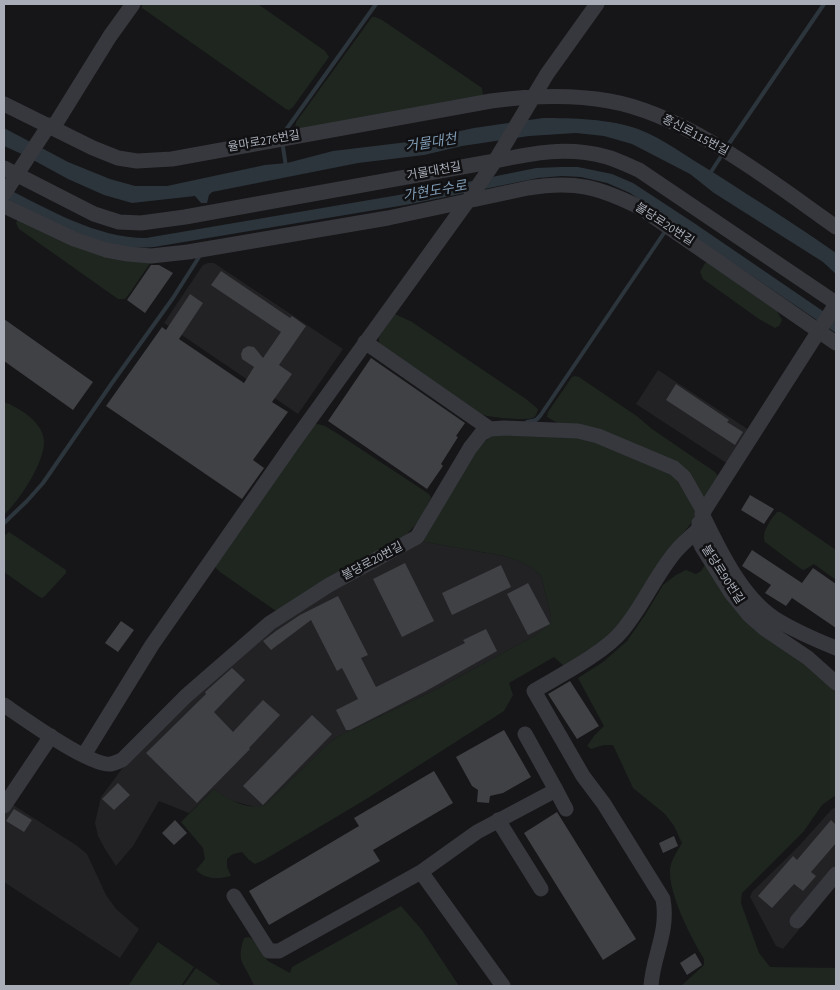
<!DOCTYPE html>
<html>
<head>
<meta charset="utf-8">
<style>
  body { margin:0 }
  #map { position:relative; width:840px; height:990px; overflow:hidden; background:#161618; font-family:"Source Sans 3",sans-serif }
  canvas { display:block }
  .frame { position:absolute; inset:0; border:5px solid #a8adb8; pointer-events:none }
</style>
</head>
<body>
<div id="map">
<canvas width="840" height="990"></canvas>
<div class="frame"></div>
</div>
<script>
const g = document.querySelector('canvas').getContext('2d');
g.lineJoin = 'round';
function fillPath(path, color) {
  g.fillStyle = color;
  g.fill(path, 'evenodd');
}
function trace(path, color, width, dash) {
  g.strokeStyle = color;
  g.lineWidth = width;
  g.lineCap = dash ? 'butt' : 'round';
  g.setLineDash(dash || []);
  g.stroke(path);
}
function label(font, color, halo, rows, align = 'center') {
  g.font = font + ' "Source Sans 3","Noto Sans KR",sans-serif';
  g.lineWidth = 5;
  g.setLineDash([]);
  g.textBaseline = 'middle';
  g.strokeStyle = halo;
  g.fillStyle = color;
  for (const [text, x, y, turn = 0] of rows) {
    g.save();
    g.translate(x, y);
    g.rotate((+turn || 0) * Math.PI / 180);
    g.textAlign = isNaN(turn) ? turn : align;
    if (halo) g.strokeText(text, 0, 0);
    g.fillText(text, 0, 0);
    g.restore();
  }
}
fillPath(new Path2D(`
  M208 263H214L343 349 298 414 164 323 203 265Z
  M658 370 749 430 728 464 636 404Z
  M420 541 504 556 519 561 531 567 541 576 551 616V624L534 636 437 689 337 737 327 745 265 805 259 808 229 800 214 789 189 813 159 801 133 846 116 866 105 849 98 836 95 823 101 797 127 762 193 696 296 611Z
  M10 803 76 845 87 854 106 895 116 909 139 929 120 958 4 882V813Z
  M836 807V888L834 887 783 949 776 946 750 897 752 892 798 847 832 809Z`), '#222225');
fillPath(new Path2D(`
  M142 4H258L325 51 329 57 293 107 289 110 286 109 142 8Z
  M372 17H375L382 20 469 79 482 88 483 95 479 98 298 131 295 129 296 122Z
  M18 219 151 262 129 294 125 299H118L19 229 16 223Z
  M705 263H708L777 311 782 320 779 326 775 328 759 319 703 279 700 272Z
  M395 314 412 322 526 399 538 409C537 413 536 417 532 418 526 421 489 417 483 415 479 413 475 411 472 409L383 346 379 342V337Z
  M575 376 579 377 638 417 652 429 715 472 718 476 708 495 704 497 685 471 561 425 547 417 548 412 572 377Z
  M4 402C20 408 43 422 44 441 45 462 19 501 4 515Z
  M318 424 325 426 338 434 429 494 431 498 419 521 407 534 276 611 220 572 216 568V564L312 425Z
  M506 432 583 437 674 476 698 512C691 526 682 533 673 546 656 572 639 604 616 627 601 643 583 654 565 667L554 657 509 683 513 695 504 711 368 798 264 860 255 864 249 860 242 852 233 854 227 859V867L231 876C219 879 206 880 196 870L205 859 203 848 181 822 214 789C227 799 248 811 265 805L327 745 337 737 437 689 534 636 550 624 551 616 541 576 531 567 519 561 504 556 420 541 474 451 491 436Z
  M777 512H781L836 550V580L814 564 804 570 801 569 765 542C761 532 771 519 777 512Z
  M9 532 66 570V573L45 596 42 598 38 596 4 572V536Z
  M705 565 836 687V795L822 805 804 831 742 893 741 903 759 953 770 967 836 968V986H681L704 965V959C692 940 664 886 671 864 673 857 678 850 682 843L674 826 665 814 633 788 613 745H604L591 749 587 746 594 736 604 726 578 678 603 662 627 641 645 615 663 585 676 575 686 570 696 574 701 571Z
  M401 906 422 930 459 986H254C246 964 235 964 244 938L249 937 253 940 268 961 290 973 292 967Z
  M158 942 194 967 181 986H128Z
  M196 968 222 986H183Z`), '#1e261f');
fillPath(new Path2D(`
  M543 118C571 118 611 119 638 129 664 139 687 157 711 171 753 198 795 224 836 253V274L823 262 714 193 690 174 632 144 604 136 576 133 529 136 462 146 424 155 358 163 212 192 209 195 207 203H201L195 196 132 203 104 195 68 179 24 155 4 146V128L68 162 110 179 135 186H167L265 165 287 163 333 151 408 142 474 128Z
  M561 167H578L612 174 633 183 694 223 836 320V333L630 193 607 183 581 177 562 176 538 178 411 204 154 247C138 248 122 248 107 244 71 234 37 214 4 198V187C48 209 96 238 146 238L428 190 536 168Z`), '#2c353c');
trace(new Path2D(`
  M283 134 376 4
  M728 145 824 4
  M283 147 286 167
  M709 175 720 158
  M527 422 536 420 540 416 664 233
  M4 523 27 501 43 483 112 383 173 298 199 257`), '#2c353c', 4);
fillPath(new Path2D(`
  M151 265H159L173 273 145 313 127 300Z
  M221 271 290 318 292 316 306 326 279 365 292 374 272 402 288 412 253 460 264 468 242 499 106 406 162 327 166 330 190 294 203 303 179 339 244 383 254 367 242 359 241 354 243 349 248 346 254 347 263 358 281 332 211 285Z
  M4 319 93 382 73 410 4 361Z
  M371 358 465 423 456 436 458 437 441 464 443 466 427 489 328 421Z
  M676 384 729 420 727 422 743 432 735 445 666 400Z
  M750 495 774 509 764 524 741 510Z
  M752 550 802 583 813 568 836 584V628L792 598 786 606 765 593 771 585 742 566Z
  M405 563 434 621 402 637 373 579Z
  M501 565 511 587 452 615 442 593Z
  M528 583 550 624 528 635 507 594Z
  M338 596 368 655 361 658 376 687 465 643 463 640 486 629 497 651 426 691 350 730H346L336 710 358 699 342 668 337 671 311 620 271 650 263 641 276 631 300 615Z
  M121 621 134 630 118 652 105 643Z
  M232 668 245 680 214 712 233 732 263 700 280 715 249 748 250 749 197 803 146 753 206 694 205 692Z
  M570 681 599 726 577 739 548 694Z
  M312 715 332 734 263 805 243 786Z
  M504 730 531 777 503 793 490 796 489 803 477 802 478 790 472 786 456 757Z
  M434 771 453 803 373 850 380 861 269 925 249 891 359 826 354 818Z
  M118 783 130 795 114 810 102 799Z
  M14 809 32 820 24 832 6 821Z
  M557 812 636 939 603 960 524 833Z
  M175 820 187 833 174 845 162 833Z
  M831 820 836 825V843L811 872 816 876 803 891 794 884 772 908 758 896 793 856 797 860Z
  M674 836 678 846 663 853 659 843Z
  M695 953 702 965 687 975 680 963Z`), '#404145');
trace(new Path2D(`
  M4 104 93 148 118 158 137 161 172 159 491 101C530 96 570 94 609 101 686 114 772 182 836 227
  M53 128 110 36 133 4
  M4 168 94 214 119 222 141 223 185 217 495 161C533 153 567 146 607 157 618 160 629 166 639 170L836 303
  M4 194 49 125
  M4 206 74 239 106 250 128 254 151 256 188 252 388 218 528 188C574 180 599 187 641 208L836 343
  M836 304 702 514C719 549 741 596 774 618 793 630 816 640 836 648
  M365 342 490 429
  M699 523 698 538 702 547 731 593 749 615 765 629 808 658 836 683
  M4 705C23 718 91 767 111 764 115 763 119 761 122 760L186 696 270 623 329 585 417 537 470 448 481 434 490 429 504 428 578 431 598 436 674 468 684 477 704 512
  M84 755 152 645 293 443 467 202 495 161 547 74 597 4
  M556 790 566 809
  M4 806 51 736
  M498 820 541 889
  M421 872 503 986
  M234 896 269 951H279L421 872 477 832 556 790 525 734
  M797 921 836 874
  M651 986C653 955 669 932 663 899L604 804 583 776 534 691C559 676 604 653 622 631 643 606 655 576 676 551 682 544 690 537 698 530`), '#37383d', 15);
label('12px', '#a8adb8', '#111113', [
  ["흥신로115번길",695,136,28],
  ["율마로276번길",264,142,-10],
  ["거물대천길",434,172,-10],
  ["불당로20번길",664,225,33],
  ["불당로20번길",373,562,-28],
  ["불당로90번길",722,575,57]
]);
label('italic 14px', '#7f9bb3', '#111113', [
  ["거물대천",431,144,-9],
  ["가현도수로",435,192,-10]
]);
</script>
</body>
</html>
